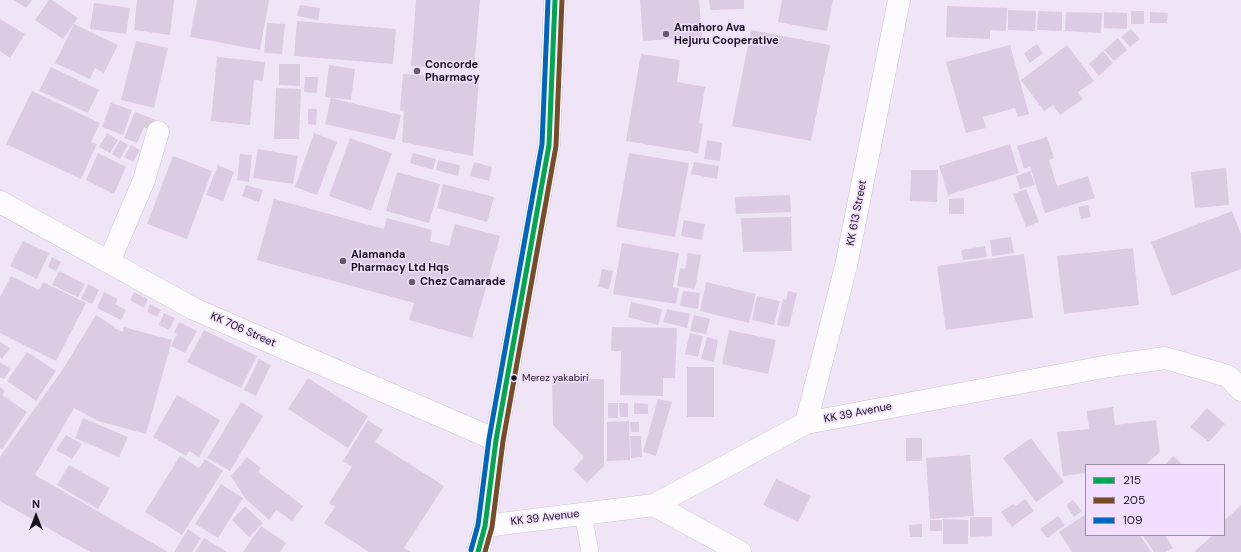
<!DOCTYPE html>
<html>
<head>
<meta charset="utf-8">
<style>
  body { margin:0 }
  #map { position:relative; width:1241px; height:552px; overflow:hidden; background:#f0e5f7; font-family:"DM Sans",sans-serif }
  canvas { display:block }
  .legend { position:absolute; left:1085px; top:464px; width:140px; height:72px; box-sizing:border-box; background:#f2defe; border:1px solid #9c8da4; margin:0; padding:5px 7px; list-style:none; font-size:12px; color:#1a131e }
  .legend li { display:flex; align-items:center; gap:8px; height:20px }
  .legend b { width:20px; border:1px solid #9c8da4 }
  .north { position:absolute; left:16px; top:496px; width:40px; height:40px; -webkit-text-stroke:3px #f2defe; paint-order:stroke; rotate:0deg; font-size:11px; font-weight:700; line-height:16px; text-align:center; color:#1a131e }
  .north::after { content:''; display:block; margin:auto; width:14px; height:18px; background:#1a131e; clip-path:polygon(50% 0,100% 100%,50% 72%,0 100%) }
</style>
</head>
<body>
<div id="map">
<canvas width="1241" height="552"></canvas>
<ul class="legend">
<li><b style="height:5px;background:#00a651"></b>215</li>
<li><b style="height:5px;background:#7a4b2a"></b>205</li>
<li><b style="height:5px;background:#0065bd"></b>109</li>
</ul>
<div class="north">N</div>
</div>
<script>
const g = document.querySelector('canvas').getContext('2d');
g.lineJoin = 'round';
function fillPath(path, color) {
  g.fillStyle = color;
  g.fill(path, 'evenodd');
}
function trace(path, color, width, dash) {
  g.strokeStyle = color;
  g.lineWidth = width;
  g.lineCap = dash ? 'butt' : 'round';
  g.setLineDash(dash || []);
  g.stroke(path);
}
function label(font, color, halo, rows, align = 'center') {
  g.font = font + ' "DM Sans",sans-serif';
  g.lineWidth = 3;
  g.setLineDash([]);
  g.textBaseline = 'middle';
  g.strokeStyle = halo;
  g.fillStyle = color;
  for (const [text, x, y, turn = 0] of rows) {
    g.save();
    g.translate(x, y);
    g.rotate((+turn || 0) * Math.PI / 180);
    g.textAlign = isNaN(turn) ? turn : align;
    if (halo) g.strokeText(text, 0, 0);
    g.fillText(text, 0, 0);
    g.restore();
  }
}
fillPath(new Path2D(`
  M14 0H32L26 8Z
  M49 0H52L78 18 63 39 35 20Z
  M137 0H174L170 35 134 30Z
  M197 0H269L260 50 190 37Z
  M416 0H480L474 70 411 66Z
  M640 0H699L702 37 643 41Z
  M709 0H744V9L710 10Z
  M782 0H833L827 31 778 22Z
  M94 3 130 8 126 34 90 29Z
  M300 5 320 8 318 20 297 16Z
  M947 6 1007 8 1006 31 990 30V39L946 37Z
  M1008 10 1036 11 1035 31 1008 30Z
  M1038 11 1062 12V31L1037 30Z
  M1131 11H1144V24H1131Z
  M1066 12 1102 13 1101 33 1065 31Z
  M1104 12 1127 13V29L1104 28Z
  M1150 12 1168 13 1167 23H1150Z
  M0 19 25 34 10 58 0 51Z
  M297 21 396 29 393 64 294 56Z
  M267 23 285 24 282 54 264 53Z
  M74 24 118 45 104 73 95 68 90 79 55 63Z
  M1131 29 1140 39 1130 47 1121 37Z
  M751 30 830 45 811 141 732 126Z
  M1118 38 1127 50 1114 61 1104 50Z
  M136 41 168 48 154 108 121 100Z
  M1037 44 1043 53 1030 63 1024 53Z
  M1010 45 1029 114 1018 117 1015 108 983 117 986 128 966 133 946 62Z
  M1067 45 1094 81 1078 92 1083 99 1060 115 1053 105 1044 111 1021 80Z
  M1103 51 1113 63 1099 76 1089 64Z
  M641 54 680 60 677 82 705 87 699 123 703 124 698 153 626 141Z
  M217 57 265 62 263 81 254 80 250 125 211 121Z
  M279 64H300V86L279 85Z
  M329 65 355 69 351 100 325 97Z
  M51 67 99 90 88 113 39 91Z
  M403 74 479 79 473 156 402 142 404 111 400 110Z
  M305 77H318L317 93 304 92Z
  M276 88 301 89 299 139H274Z
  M32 91 100 123 91 142 97 144 81 179 6 144Z
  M331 98 401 115 395 140 325 124Z
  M111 103 132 110 123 135 102 127Z
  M308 109H317L316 125 308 124Z
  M135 112 156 120 152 131 144 127 137 143 124 138Z
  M107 133 118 140 110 153 99 147Z
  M314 133 337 142 317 195 295 187Z
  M1047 137 1054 158 1049 160 1057 186 1088 176 1095 198 1045 213 1030 167 1024 169 1017 146Z
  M350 138 392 153 371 211 329 196Z
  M120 140 128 145 120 159 112 154Z
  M707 140 722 143 720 161 704 159Z
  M1010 144 1019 173 948 195 939 166Z
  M131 145 140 150 133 162 124 157Z
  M258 149 298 156 293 184 253 178Z
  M98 153 126 167 114 194 86 180Z
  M413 153 436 159 433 170 410 163Z
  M629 153 689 163 675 237 616 227Z
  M240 154 252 155 249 182 237 180Z
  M173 156 212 171 187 239 147 224Z
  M438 160 460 165 458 176 436 170Z
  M474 162 492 167 489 181 470 176Z
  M694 162 719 166 717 179 691 174Z
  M218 165 234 172 223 201 206 195Z
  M1226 168 1229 205 1195 208 1191 172Z
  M911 170H938L937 202 910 201Z
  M1030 171 1035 185 1020 189 1016 176Z
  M397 172 440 184 429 223 386 211Z
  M443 184 494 197 487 222 437 208Z
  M246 185 263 190 259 202 242 196Z
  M1026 189 1039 222 1026 227 1013 194Z
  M790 195 791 212 736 214 735 197Z
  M964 198V214H949V199Z
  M274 199 384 229 387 218 432 230 430 241 449 246 455 224 500 236 472 338 409 320 414 303 257 260Z
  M1088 205 1091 217 1081 219 1078 207Z
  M1232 211 1241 234V269L1172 296 1151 242Z
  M791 217 792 251 743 252 741 218Z
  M684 220 705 224 702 240 681 236Z
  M1011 237 1014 253 992 256 990 240Z
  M23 241 49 253 37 279 10 266Z
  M622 243 679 253 673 287 679 288 676 304 613 294Z
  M985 246 987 257 963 260 961 250Z
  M1133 248 1139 305 1064 314 1057 256Z
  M688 253 701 255 695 289 677 286 680 268 685 269Z
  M1024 254 1033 318 946 330 937 266Z
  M52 257 61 262 56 271 48 267Z
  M602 269 613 271 609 289 598 287Z
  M59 271 85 284 78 297 52 285Z
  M11 276 39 290 43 282 86 303 56 361 0 333V297Z
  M706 282 756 294 749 323 700 311Z
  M88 284 99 290 92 304 81 299Z
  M683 291 700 293 698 309 680 306Z
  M788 291 797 293 789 327 777 325 783 299 786 300Z
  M104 292 118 299 115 304 126 310 121 320 97 308Z
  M134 292 148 299 144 308 130 300Z
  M757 296 780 301 774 325 752 320Z
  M631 302 662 309 658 325 628 317Z
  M150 304 161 310 157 317 147 312Z
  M667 309 690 314 687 328 663 322Z
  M164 313 175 318 169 330 159 325Z
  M96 315 115 327 114 328 123 332 124 327 172 340 146 434 98 421 74 408 35 475 168 552H90L0 501V457L63 369Z
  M694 315 710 319 706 334 690 331Z
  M179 322 197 331 185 353 171 346 177 334 174 332Z
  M612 327 677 328 675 378H663V396L620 395 621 351H611Z
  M204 330 257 356 241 388 187 362Z
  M729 330 776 340 768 374 722 364Z
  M690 333 703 336 698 357 685 354Z
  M707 337 718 340 714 362 701 359Z
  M0 342 10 348 2 359 0 357Z
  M27 352 56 371 36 401 7 381Z
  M259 359 271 365 256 396 244 390Z
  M0 362 11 369 4 379 0 377Z
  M687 367H714V417H687Z
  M308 378 368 416 348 448 288 409Z
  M552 379H604V466L587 483 573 469 584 457 553 425Z
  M0 387 5 391 2 395 27 412 2 449 0 448Z
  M177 395 220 420 199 457 189 451 186 456 153 437Z
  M658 399 672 402 656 456 643 452Z
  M241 402 263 416 230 471 207 458Z
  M608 403H618V418H608Z
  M619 403H628V417H620Z
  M634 403 648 404V414H634Z
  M1113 407 1115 425 1156 420 1160 452 1145 465H1086V473L1063 476 1057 432 1089 429 1087 411Z
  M1207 408 1225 424 1209 442 1190 427Z
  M83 418 128 437 119 457 75 438Z
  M368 420 383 430 375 442 444 486 404 548 410 552H369L324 523 335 507 329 503 352 467 343 461Z
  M629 421 630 460 607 461V422Z
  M630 422H639V432H631Z
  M66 435 82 444 72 459 56 450Z
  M630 436H641L642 457 631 458Z
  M906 438H922V461H906Z
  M1031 438 1064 482 1036 502 1003 458Z
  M970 455 974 516 930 519 926 458Z
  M180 456 199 468 205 459 223 471 182 535 145 512Z
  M1173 456 1183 465H1165Z
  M247 457 261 468 258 472 303 506 292 521 276 510 269 520 245 498 231 476Z
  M69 465 110 488 98 509 57 485Z
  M776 479 811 496 798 522 763 505Z
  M221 484 243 498 218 538 195 524Z
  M1025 499 1034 511 1012 527 1001 512 1013 504 1015 506Z
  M1073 500 1082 511 1074 517 1066 505Z
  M1241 505V552H1196L1195 551 1213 535H1224V521Z
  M245 506 263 523 249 537 232 520Z
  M1086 514V535H1140L1151 552H1072L1059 532Z
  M1058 516 1065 525 1047 538 1040 529Z
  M970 517H992V536L970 537Z
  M943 519 968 520V544H943Z
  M930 520H942V531H930Z
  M922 524V537H910L909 525Z
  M261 526 286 543 280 552H243Z
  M188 529 201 538 192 552H174Z
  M1145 535H1165L1173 548 1166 552H1154L1143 536Z
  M204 538 227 552H195Z`), '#dbcce3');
const service = new Path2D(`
  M583 514 590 552`);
const minor = new Path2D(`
  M0 202 194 309 496 440
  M109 262 144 180 158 132
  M806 423 846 266 899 0
  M654 505 740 552
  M485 526 654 505 806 423 1109 366 1165 358 1228 376 1241 390`);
const secondary = new Path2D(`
  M478 552 485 526 496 440 549 145 555 0`);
trace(service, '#cdc5d2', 18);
trace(minor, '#cdc5d2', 23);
trace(secondary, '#cdc5d2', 23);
trace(service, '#fdfbfe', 17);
trace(minor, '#fdfbfe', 22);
trace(secondary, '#fdfbfe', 22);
trace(new Path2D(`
  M478 552 485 526 496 440 549 145 555 0`), '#00a651', 5);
trace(new Path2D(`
  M485 552 492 527 503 441 556 146 562 0`), '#7a4b2a', 5);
trace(new Path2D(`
  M471 550 478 525 489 439 542 144 548 0`), '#0065bd', 5);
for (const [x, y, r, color] of [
  [666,34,4,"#655c6a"],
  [417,71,4,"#655c6a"],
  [343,261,4,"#655c6a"],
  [412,282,4,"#655c6a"],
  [514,378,3.5,"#1a131e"]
]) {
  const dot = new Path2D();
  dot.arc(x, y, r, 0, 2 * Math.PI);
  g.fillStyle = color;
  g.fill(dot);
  trace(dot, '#f2defe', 1.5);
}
label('10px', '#1a131e', '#f2defe', [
  ["Merez yakabiri",522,378]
], 'left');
label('bold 11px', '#1a131e', '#f2defe', [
  ["Amahoro Ava",674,28],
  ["Hejuru Cooperative",674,41],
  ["Concorde",425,65],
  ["Pharmacy",425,78],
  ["Alamanda",351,255],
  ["Pharmacy Ltd Hqs",351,268],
  ["Chez Camarade",420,282]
], 'left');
label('11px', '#1a131e', '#f2defe', [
  ["KK 613 Street",857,213,-79],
  ["KK 706 Street",243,330,24],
  ["KK 39 Avenue",858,413,-11],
  ["KK 39 Avenue",545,518,-7]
]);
</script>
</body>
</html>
